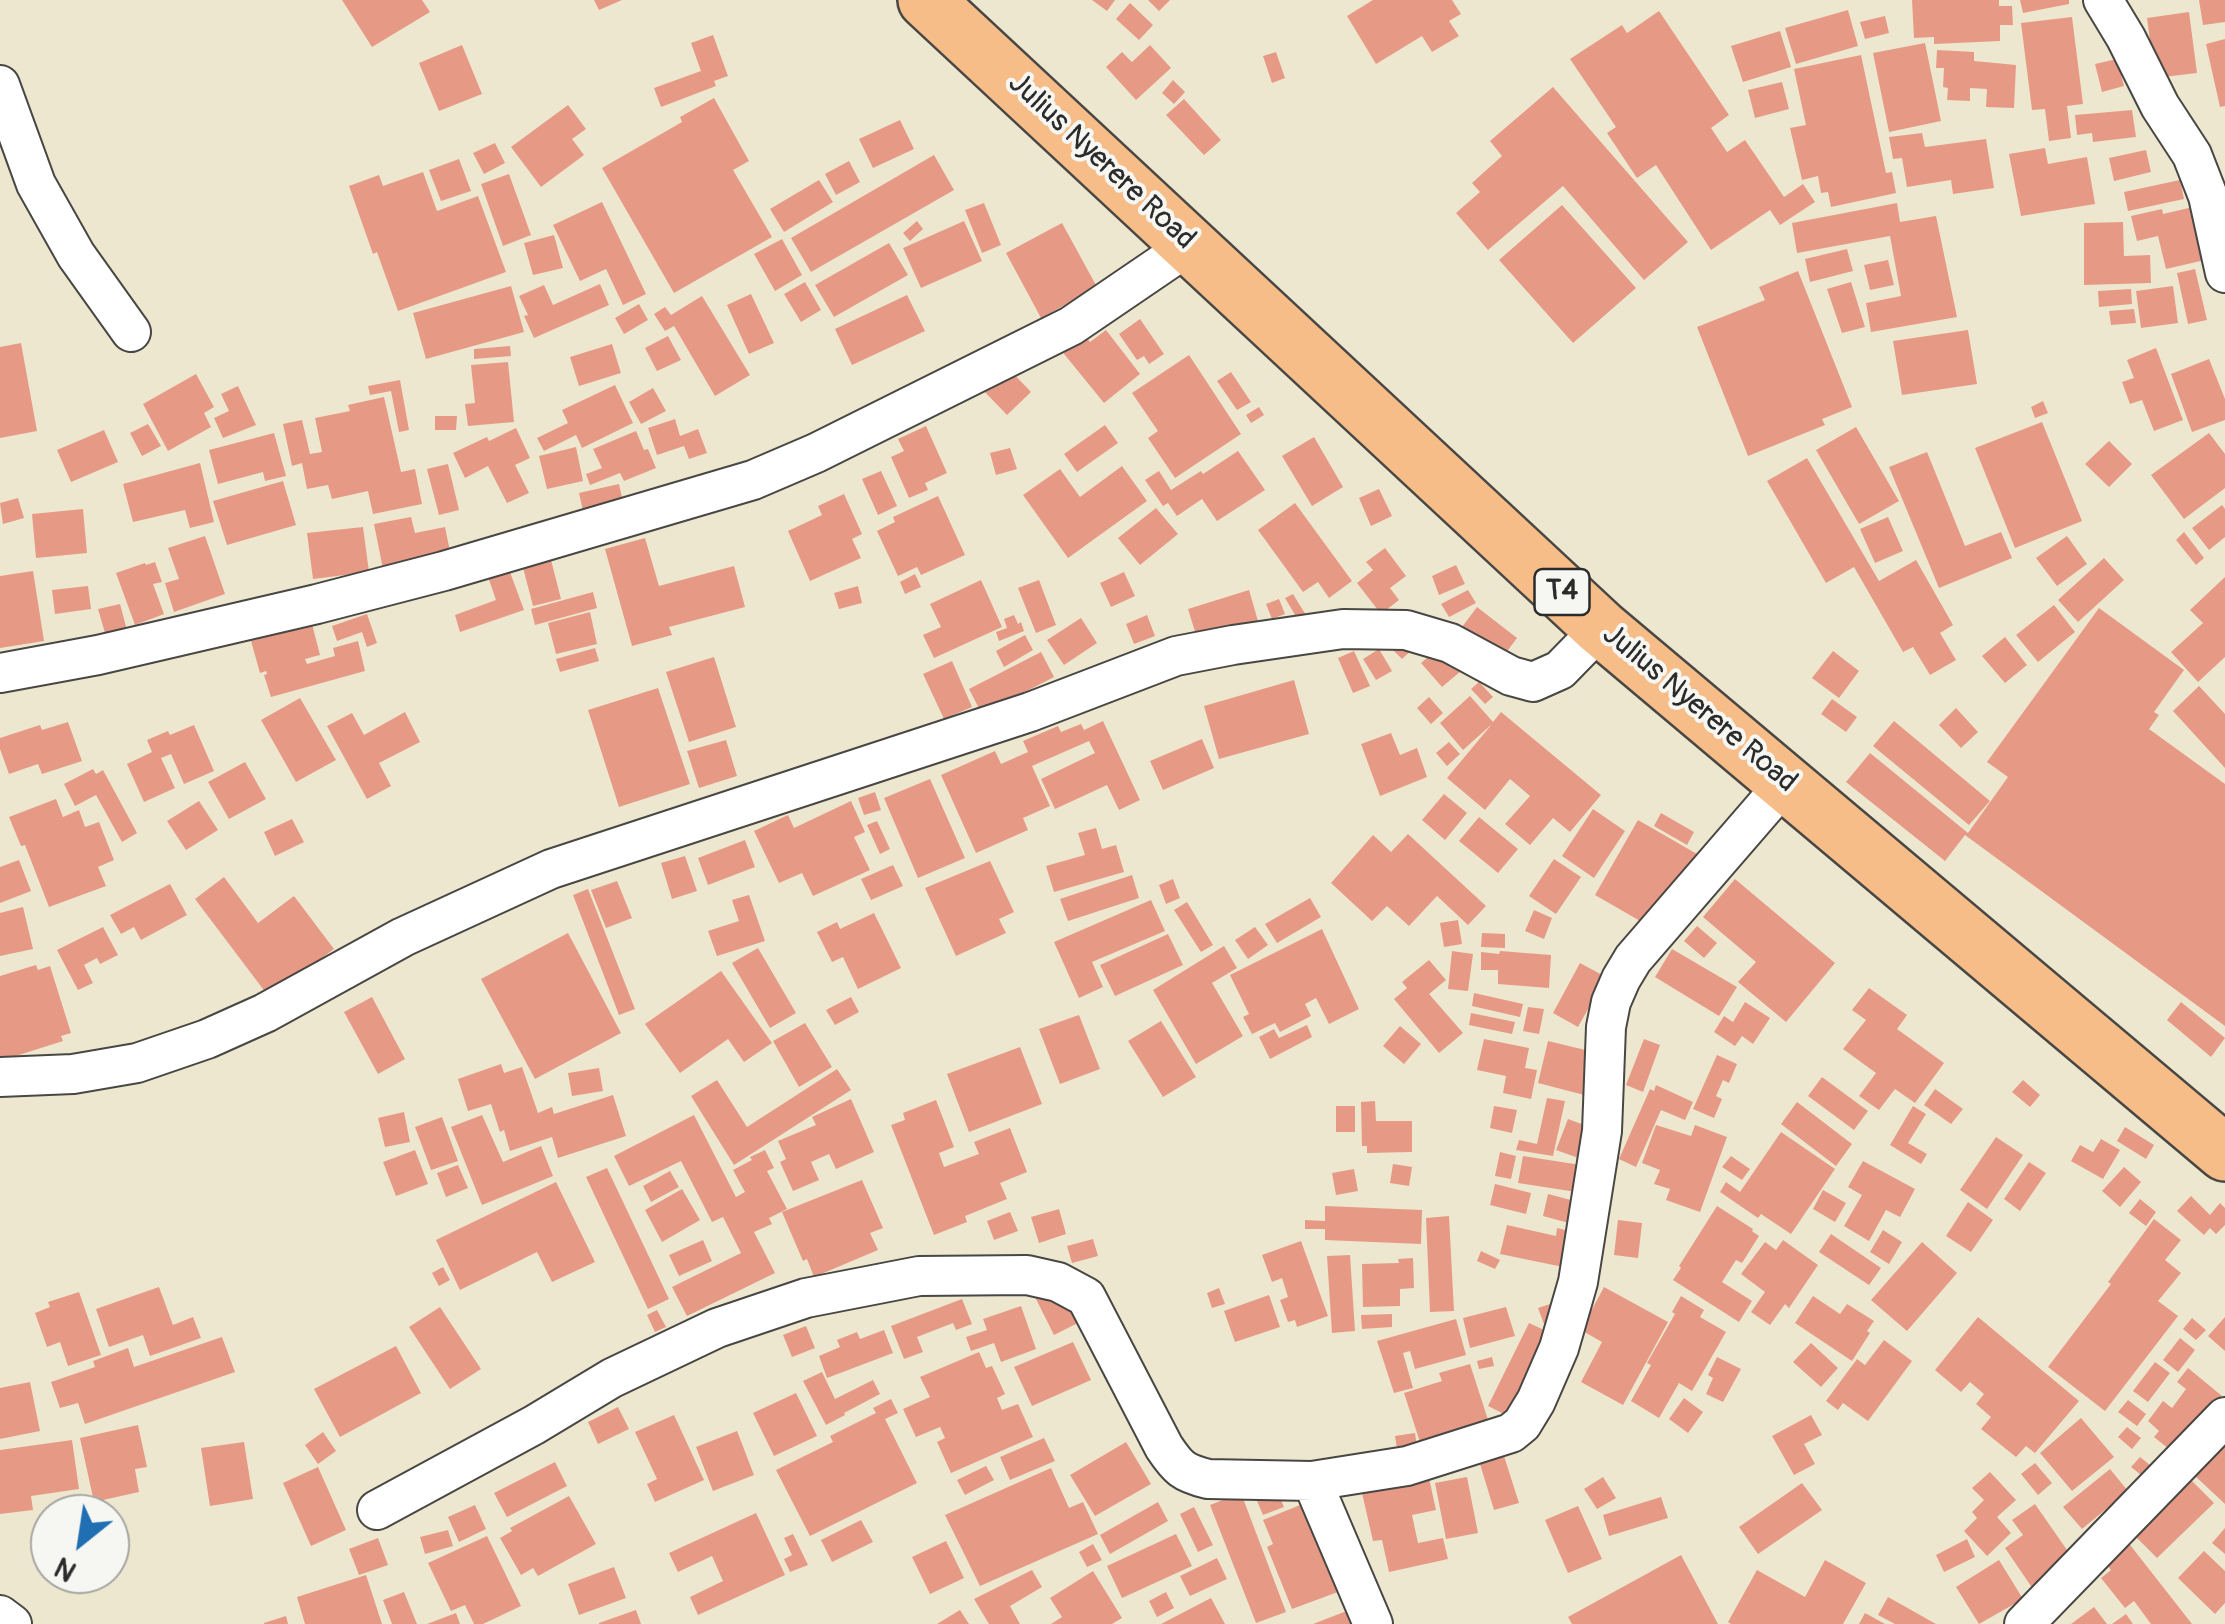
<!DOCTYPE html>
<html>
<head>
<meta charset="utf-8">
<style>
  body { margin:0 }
  #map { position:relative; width:2225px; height:1624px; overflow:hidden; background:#eee7cf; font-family:Pangolin,sans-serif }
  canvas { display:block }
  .north { position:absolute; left:30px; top:1494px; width:100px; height:100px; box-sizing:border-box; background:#f6f6f2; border:2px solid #a5a5a2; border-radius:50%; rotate:210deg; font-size:28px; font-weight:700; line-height:40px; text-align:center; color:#2b2b2b }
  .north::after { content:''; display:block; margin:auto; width:35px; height:45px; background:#1f6fb2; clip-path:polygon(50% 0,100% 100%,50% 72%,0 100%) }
</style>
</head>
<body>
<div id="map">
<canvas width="2225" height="1624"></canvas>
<div class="north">N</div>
</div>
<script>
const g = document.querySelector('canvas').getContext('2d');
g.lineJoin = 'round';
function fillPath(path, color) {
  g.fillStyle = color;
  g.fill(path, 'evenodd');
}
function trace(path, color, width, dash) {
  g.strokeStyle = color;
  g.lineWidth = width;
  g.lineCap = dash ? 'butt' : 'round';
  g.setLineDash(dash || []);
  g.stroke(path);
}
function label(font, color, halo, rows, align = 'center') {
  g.font = font + ' Pangolin,sans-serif';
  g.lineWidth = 8;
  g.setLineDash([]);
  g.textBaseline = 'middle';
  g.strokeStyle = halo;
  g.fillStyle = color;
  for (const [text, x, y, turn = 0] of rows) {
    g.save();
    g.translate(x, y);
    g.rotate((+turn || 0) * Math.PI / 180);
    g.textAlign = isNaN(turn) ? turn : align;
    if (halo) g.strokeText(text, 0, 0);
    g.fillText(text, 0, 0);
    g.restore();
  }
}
fillPath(new Path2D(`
  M342 0H422L430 12 372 47Z
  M594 0H622L599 10Z
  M1092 0H1115L1107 11Z
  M1148 0H1170L1159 11Z
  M1373 0H1452L1461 14 1449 21 1459 36 1432 52 1422 36 1376 64 1347 16Z
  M1912 0H1999V6H2012L2013 25H2000V41L1934 44V37L1914 38Z
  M2020 0H2069V4L2023 13Z
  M2199 0H2225V22L2203 25Z
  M1130 3 1153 25 1139 40 1116 19Z
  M1848 10 1858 46 1796 64 1785 28Z
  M1659 11 1729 115 1711 128 1727 152 1745 140 1784 197 1803 184 1815 202 1780 225 1770 210 1711 250 1656 165 1637 178 1607 133 1616 127 1570 59 1622 25 1627 33Z
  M2189 12 2197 73 2155 78 2147 18Z
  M1885 16 1889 33 1865 39 1860 22Z
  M2072 17 2083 104 2067 106 2071 138 2049 141 2045 109 2032 110 2021 23Z
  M1780 31 1791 67 1743 82 1731 46Z
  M713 35 728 76 714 81 716 86 661 107 654 88 701 71 691 43Z
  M2225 39V106L2220 107 2206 44Z
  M1925 43 1941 121 1889 132 1873 53Z
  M462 45 482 94 439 111 419 63Z
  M1150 45 1171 68 1136 100 1106 67 1122 52 1132 62Z
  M1937 50 1974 52V61L2016 65 2014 108 1986 107 1987 89 1970 88V101L1947 100 1948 88 1943 87 1944 68H1936Z
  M1276 52 1285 78 1272 83 1263 56Z
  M1861 55 1886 173 1892 172 1896 193 1831 207 1828 192 1821 193 1818 176 1802 180 1790 128 1806 125 1794 69Z
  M2117 59 2124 86 2102 92 2095 64Z
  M1173 80 1185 92 1174 104 1162 93Z
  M1782 82 1789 109 1755 118 1748 90Z
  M1553 87 1688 242 1644 280 1563 186 1488 250 1456 213 1480 192 1472 183 1502 156 1490 141Z
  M714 98 749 161 733 170 772 237 674 293 602 168 682 122 680 117Z
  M1184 99 1221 140 1204 155 1166 115Z
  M568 105 586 129 572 139 584 155 541 187 511 147Z
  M2132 110 2136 137 2093 142 2092 133 2077 135 2075 115Z
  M900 120 914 149 873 168 859 139Z
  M1922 133 1925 147 1986 139 1994 188 1953 194 1951 180 1907 187 1902 158 1893 159 1889 137Z
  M495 143 505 163 484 174 473 153Z
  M2045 148 2048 164 2087 157 2095 204 2021 216 2009 154Z
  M2146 150 2151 172 2114 181 2109 158Z
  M934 155 954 190 811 272 791 238Z
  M459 159 471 191 441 201 429 170Z
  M849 161 860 182 836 195 825 174Z
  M423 172 437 211 478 196 506 272 398 311 377 252 373 254 349 186 379 175 383 186Z
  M509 174 531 235 503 246 481 184Z
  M819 180 833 202 784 232 770 209Z
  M2180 180 2184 199 2128 211 2124 192Z
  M602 202 646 294 623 305 606 269 580 281 553 225Z
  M984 203 1001 245 982 253 965 210Z
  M1897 203 1900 222 1936 216 1957 317 1871 332 1866 303 1901 296 1890 236 1797 253 1792 223Z
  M1562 205 1636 288 1573 343 1499 260Z
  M2193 207 2205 260 2166 269 2158 236 2137 241 2131 216 2162 209 2163 214Z
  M917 221 923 229 910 241 903 233Z
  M964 221 982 261 921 288 903 248Z
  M2123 222 2124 256 2150 255 2151 283 2084 285V223Z
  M1062 223 1097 287 1041 318 1006 253Z
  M554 235 563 268 533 275 524 243Z
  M782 239 802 275 775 291 754 254Z
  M889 243 908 275 834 317 815 285Z
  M1847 249 1853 271 1810 282 1805 259Z
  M1888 260 1894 285 1870 290 1864 265Z
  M2195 269 2207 320 2188 324 2177 273Z
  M1798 271 1852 407 1822 419 1825 425 1748 456 1697 327 1765 300 1759 287Z
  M805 282 821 310 801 322 784 294Z
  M1851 282 1865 327 1842 333 1827 289Z
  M600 284 609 305 534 338 524 316 528 315 519 296 544 285 553 305Z
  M511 286 524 332 426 359 413 313Z
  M2173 286 2178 323 2141 328 2136 291Z
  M2131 289 2132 304 2099 307 2098 291Z
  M751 294 774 343 749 354 727 305Z
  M907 295 925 331 852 365 835 329Z
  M702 296 750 375 715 396 674 326 665 331 654 314 665 307 671 315Z
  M639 304 648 320 624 334 615 318Z
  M2134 309 2136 323 2111 325 2109 311Z
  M1140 319 1164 354 1149 364 1144 356 1137 360 1119 334Z
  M1106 330 1140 374 1104 403 1060 349 1082 332 1090 342Z
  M1968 330 1977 384 1902 395 1893 341Z
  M668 336 681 360 657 371 645 348Z
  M21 343 37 431 0 438V347Z
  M612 344 621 373 579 386 570 357Z
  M510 346 511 356 474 359V349Z
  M2156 348 2183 420 2154 431 2142 400 2130 404 2122 382 2134 378 2127 360Z
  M1189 355 1241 434 1175 478 1148 438 1158 431 1132 393Z
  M2209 359 2225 399V420L2192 432 2171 374Z
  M508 362 514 422 468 426 465 404 475 403 471 365Z
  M1006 366 1031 392 1007 415 982 389Z
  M1231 372 1251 402 1237 410 1217 381Z
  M196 374 214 407 204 413 211 427 168 451 143 404Z
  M400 380 409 430 399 432 391 391 370 395 368 386Z
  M615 385 633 423 582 448 576 435 544 451 537 438 568 423 562 410Z
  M238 386 256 425 223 438 214 418 229 411 221 394Z
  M653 388 666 411 641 424 629 402Z
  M384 397 401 472 415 469 422 504 373 514 368 491 332 499 328 485 307 489 302 463 292 466 283 424 302 420 310 454 322 452 315 418 350 411 348 405Z
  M2043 401 2048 413 2035 418 2031 407Z
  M1259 407 1264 415 1251 423 1246 415Z
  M435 416H457L456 430H435Z
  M675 419 680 436 698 429 707 453 689 459 684 446 657 455 648 428Z
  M2042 422 2082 521 2015 548 1975 448Z
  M148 424 161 446 142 456 130 433Z
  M1105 425 1118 443 1077 472 1064 454Z
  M926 426 947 473 925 483 928 490 909 498 891 457 904 451 898 439Z
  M1856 427 1899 501 1859 524 1816 450Z
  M516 428 530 458 515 465 529 493 507 503 488 466 465 478 453 453 487 437 489 441Z
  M104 430 118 462 71 482 57 450Z
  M636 431 644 450 648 449 656 468 624 481 620 473 590 485 586 474 602 468 593 449Z
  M274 433 286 476 265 481 263 472 218 484 209 450Z
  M2209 433 2225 454V488L2184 519 2151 475Z
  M1314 437 1343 487 1312 506 1282 456Z
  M2109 441 2132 464 2109 487 2085 464Z
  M576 447 583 481 547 489 539 456Z
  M1010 448 1017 469 996 475 990 453Z
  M1238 451 1265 490 1217 521 1202 499 1177 516 1168 503 1163 506 1145 480 1159 471 1171 490 1201 471 1203 474Z
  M1927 452 1965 546 2001 532 2012 558 1939 588 1889 467Z
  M1807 458 1879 581 1916 560 1953 625 1940 633 1956 660 1930 675 1913 647 1903 652 1854 567 1826 583 1767 481Z
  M200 463 214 522 190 528 185 510 133 522 123 484Z
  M448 464 459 510 439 515 427 469Z
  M1122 466 1147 501 1068 558 1023 495 1060 469 1080 497Z
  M881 471 897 506 878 515 862 479Z
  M283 481 296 525 227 545 213 501Z
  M619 484 625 511 585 520 579 493Z
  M1379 489 1392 516 1371 526 1359 498Z
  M844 494 862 534 852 539 861 558 810 581 788 531 822 515 818 506Z
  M938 496 965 555 921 575 917 567 898 576 877 531 895 522 893 517Z
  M18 498 24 518 3 524 0 503Z
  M1295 503 1352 581 1329 598 1318 582 1303 592 1258 530Z
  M2222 505 2225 509V537L2209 550 2192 528Z
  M1156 508 1178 534 1140 565 1118 538Z
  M83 509 87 553 36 558 32 514Z
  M411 517 415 533 445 527 452 561 384 574 374 524Z
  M1888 517 1903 551 1875 563 1860 529Z
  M363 527 369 572 313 579 307 533Z
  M2184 532 2204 558 2196 565 2176 540Z
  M205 536 225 594 174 612 165 583 179 579 168 548Z
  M2067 536 2087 564 2057 586 2036 558Z
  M645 538 659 586 734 566 745 607 669 627 672 635 632 646 605 549Z
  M1385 548 1406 576 1390 588 1399 600 1381 614 1357 583 1373 570 1366 562Z
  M549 552 561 599 533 606 521 560Z
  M2104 558 2124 580 2078 622 2058 600Z
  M155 562 162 582 153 584 164 614 135 625 116 573 145 563 146 565Z
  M507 564 524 610 460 632 455 615 496 600 486 571Z
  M1456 565 1465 584 1439 595 1432 576Z
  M33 571 44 641 0 648V576Z
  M1124 572 1135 596 1111 607 1100 583Z
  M915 574 921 587 905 594 900 582Z
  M2225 577V657L2198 682 2171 652 2203 623 2190 610Z
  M981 580 1002 627 934 658 923 635 941 627 930 604Z
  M1039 580 1056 625 1036 633 1018 588Z
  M88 586 91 609 55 614 52 590Z
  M858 586 862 603 839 609 834 593Z
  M1249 590 1258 621 1197 638 1188 609Z
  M1468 590 1476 603 1449 617 1441 604Z
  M593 592 597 608 535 625 531 609Z
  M1293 594 1309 620 1301 625 1285 598Z
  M1279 599 1285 614 1272 619 1266 604Z
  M120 604 128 634 107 640 98 609Z
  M2054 605 2075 632 2038 662 2016 635Z
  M1477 607 1517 638 1502 658 1462 627Z
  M2099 608 2184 670 2154 712 2159 715 2149 729 2225 784V1026L1965 835 1945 861 1846 782 1870 753 1968 833 2008 777 1987 762Z
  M590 612 597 644 556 654 548 623Z
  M367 614 377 643 367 647 362 632 337 641 332 626Z
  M1014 615 1018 624 1021 622 1024 631 999 641 996 632 1007 628 1004 619Z
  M1147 615 1155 636 1134 644 1126 624Z
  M1081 618 1097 643 1064 665 1047 640Z
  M312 624 320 655 305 659 307 664 335 656 333 648 358 641 365 671 271 697 264 675 267 674 266 671 260 673 251 641Z
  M1025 635 1033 650 1004 667 996 651Z
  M2005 637 2027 665 2005 683 1982 656Z
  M1389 646 1414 648 1402 659Z
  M1440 647 1461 671 1442 687 1421 663Z
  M595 648 599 661 560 672 556 659Z
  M1379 649 1392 671 1376 680 1363 659Z
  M1354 651 1370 686 1353 693 1338 658Z
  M1833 651 1859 671 1839 698 1812 678Z
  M1041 652 1054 677 982 714 969 689Z
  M714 657 736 727 689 742 666 672Z
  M952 661 972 707 944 719 923 674Z
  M1294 680 1309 734 1219 759 1204 706Z
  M1479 682 1493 697 1485 704 1471 689Z
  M2199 686 2225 714V768L2173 711Z
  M658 688 690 784 619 807 588 710Z
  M1470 696 1493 722 1501 712 1601 795 1570 832 1553 818 1530 845 1505 824 1530 796 1510 779 1485 810 1447 778 1492 724 1463 750 1440 723Z
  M1429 697 1443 713 1431 724 1417 708Z
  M300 698 336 760 296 782 261 720Z
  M1832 699 1857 717 1846 732 1821 714Z
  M1956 708 1978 732 1961 748 1939 725Z
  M405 712 420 742 379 763 391 786 367 799 327 726 352 713 364 735Z
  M1103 721 1140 800 1119 810 1107 785 1055 809 1041 779 1095 753 1089 741 1032 766 1050 806 1023 818 1028 830 976 853 941 775 995 751 1001 764 1028 752 1023 741 1058 726 1061 732 1081 724 1084 730Z
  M1894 721 1990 801 1969 825 1873 746Z
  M68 722 82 761 42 774 38 764 9 774 0 749V738L40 725 42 730Z
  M194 725 214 771 184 784 171 754 161 758 175 788 144 802 127 764 152 752 147 740 168 731 170 735Z
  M1391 733 1400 755 1417 748 1427 777 1380 796 1361 744Z
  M1202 739 1214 768 1163 790 1150 761Z
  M726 740 737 776 699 788 687 751Z
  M1449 742 1460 754 1447 766 1436 753Z
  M245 762 266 799 229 819 208 782Z
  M93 769 96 774 103 770 137 833 122 842 96 795 75 806 64 784Z
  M930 779 965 858 918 878 884 798Z
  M875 792 881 810 864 815 858 798Z
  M1444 794 1467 813 1445 840 1422 820Z
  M56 799 63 817 79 810 85 827 99 822 114 860 98 867 106 886 49 907 25 845 21 846 9 817Z
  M199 801 218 830 186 850 167 821Z
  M851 801 865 832 854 837 870 870 813 896 802 873 779 883 754 831 788 815 794 828Z
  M1593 809 1625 831 1594 878 1562 856Z
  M1661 813 1694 832 1687 845 1654 826Z
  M1479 817 1518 849 1498 873 1459 841Z
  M292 819 304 842 275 856 264 832Z
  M1638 820 1697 854 1654 929 1595 895Z
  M877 821 890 849 880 854 867 825Z
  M1096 828 1102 849 1116 845 1124 872 1054 892 1046 866 1085 855 1078 833Z
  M1408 834 1486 906 1468 925 1437 896 1409 926 1387 906 1372 921 1331 883 1373 835 1391 852Z
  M745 840 755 867 708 885 698 858Z
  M685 856 697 891 672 899 661 863Z
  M1554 859 1581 877 1556 914 1529 896Z
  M19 860 31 891 0 903V867Z
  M990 861 1014 912 999 919 1006 933 956 956 925 888Z
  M893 865 903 886 871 900 861 879Z
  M1132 875 1139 898 1068 921 1060 899Z
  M224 877 258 923 294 896 334 949 269 997 195 899Z
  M1173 879 1180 898 1166 904 1159 885Z
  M1735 879 1835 963 1786 1022 1738 982 1756 962 1703 917Z
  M617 881 632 918 606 928 591 890Z
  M170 884 187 915 141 940 134 927 121 934 110 915Z
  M588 889 635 1009 619 1015 573 895Z
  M749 895 765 941 717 956 708 931 739 921 732 900Z
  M1310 898 1321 917 1277 943 1265 924Z
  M1151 900 1165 931 1092 962 1103 987 1079 998 1054 942Z
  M1187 902 1213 945 1201 952 1174 910Z
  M23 907 33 949 0 956V913Z
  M1534 910 1552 918 1544 939 1525 931Z
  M874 913 901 968 858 989 843 957 832 962 817 932 837 922 840 929Z
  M1458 920 1462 944 1444 947 1440 923Z
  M1697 926 1717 943 1704 958 1684 941Z
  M103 927 118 955 100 964 97 958 84 965 93 983 78 990 57 950Z
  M1255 927 1268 945 1248 959 1235 940Z
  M1322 929 1359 1009 1329 1024 1316 998 1305 1004 1311 1016 1280 1032 1275 1023 1252 1034 1243 1017 1249 1014 1230 975Z
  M568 933 621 1033 535 1079 481 979Z
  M1482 933 1505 934V948L1481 947Z
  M1168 934 1183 965 1115 996 1100 965Z
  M1224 946 1237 968 1212 983 1243 1036 1196 1064 1153 990Z
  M758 948 796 1013 770 1028 732 963Z
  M1672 949 1737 987 1719 1016 1655 977Z
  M1452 951 1473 954 1468 991 1448 989Z
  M1500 951 1551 955 1549 988 1498 984V970H1481V952L1499 954Z
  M1429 960 1446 980 1429 994 1463 1033 1439 1053 1394 999 1407 988 1402 982Z
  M1580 963 1606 977 1578 1027 1553 1013Z
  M36 965 38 970 50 966 71 1033 61 1036 63 1041 0 1061V976Z
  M721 971 772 1043 744 1062 728 1039 680 1073 645 1024Z
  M1869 988 1907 1015 1897 1029 1944 1063 1915 1103 1895 1089 1879 1110 1859 1096 1876 1073 1843 1049 1866 1020 1852 1010Z
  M1474 993 1523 1004 1520 1017 1472 1006Z
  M372 997 405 1059 378 1074 344 1012Z
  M851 997 859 1012 835 1025 826 1010Z
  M1745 1002 1770 1018 1753 1044 1742 1036 1735 1046 1714 1032 1724 1016 1733 1022Z
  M2181 1002 2225 1038 2211 1057 2167 1020Z
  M1528 1007 1544 1009 1539 1034 1523 1031Z
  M1471 1013 1515 1022 1512 1034 1469 1025Z
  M1079 1015 1100 1069 1060 1084 1039 1029Z
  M1161 1021 1196 1077 1163 1097 1128 1041Z
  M805 1023 832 1067 799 1087 773 1041Z
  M1307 1025 1312 1037 1270 1059 1259 1037 1274 1029 1279 1038Z
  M1400 1026 1421 1044 1404 1064 1383 1046Z
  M1484 1039 1529 1048 1525 1068 1537 1070 1531 1099 1503 1093 1506 1076 1477 1070Z
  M1644 1039 1660 1045 1643 1092 1626 1085Z
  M1548 1041 1598 1053 1588 1096 1538 1083Z
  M1020 1047 1042 1104 969 1132 947 1074Z
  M1717 1055 1737 1064 1729 1083 1723 1080 1716 1096 1722 1099 1714 1118 1693 1109Z
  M501 1064 504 1073 522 1067 538 1113 552 1107 554 1114 613 1095 626 1136 558 1158 552 1137 510 1151 504 1130 500 1132 491 1104 468 1111 458 1079Z
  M599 1068 603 1091 572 1096 568 1073Z
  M837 1069 851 1090 734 1165 691 1096 717 1080 747 1127Z
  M1822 1077 1868 1111 1854 1130 1808 1096Z
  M2023 1080 2040 1095 2030 1107 2012 1092Z
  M1656 1085 1693 1102 1685 1120 1661 1110 1636 1167 1619 1159 1650 1089 1654 1091Z
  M1935 1089 1963 1109 1951 1124 1924 1105Z
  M1547 1098 1565 1101 1553 1156 1516 1150 1519 1140 1537 1144Z
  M851 1099 874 1152 836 1169 829 1154 811 1162 819 1180 793 1191 780 1162 786 1159 778 1141 816 1125 812 1117Z
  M936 1100 954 1147 939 1153 944 1167 979 1154 974 1142 1010 1128 1027 1172 1000 1183 1007 1199 965 1216 967 1222 934 1235 891 1125 905 1120 903 1113Z
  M1375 1101 1376 1121H1412V1152L1367 1153V1146H1362L1361 1102Z
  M1797 1102 1852 1144 1836 1166 1781 1124Z
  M1336 1106H1355V1132H1336Z
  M1494 1106 1517 1110 1512 1133 1490 1128Z
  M1913 1106 1926 1114 1908 1143 1927 1154 1921 1164 1890 1145Z
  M404 1112 410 1142 385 1147 378 1118Z
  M482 1115 503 1162 541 1146 553 1176 482 1205 451 1127Z
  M694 1115 736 1197 745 1192 733 1170 752 1160 750 1157 765 1150 774 1168 767 1171 787 1209 769 1218 772 1224 754 1232 775 1273 687 1316 672 1287 741 1253 723 1217 712 1222 681 1161 629 1186 614 1156Z
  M442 1117 458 1161 431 1170 415 1127Z
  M1568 1119 1595 1129 1584 1160 1556 1150Z
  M1656 1125 1691 1136 1695 1125 1727 1137 1700 1212 1666 1200 1670 1189 1654 1184 1660 1170 1642 1163Z
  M2125 1127 2154 1145 2146 1159 2117 1141Z
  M1781 1132 1835 1169 1791 1234 1761 1214 1758 1218 1720 1192 1726 1182 1740 1192Z
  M1996 1137 2023 1155 1987 1209 1960 1190Z
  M2101 1139 2120 1150 2103 1179 2071 1161 2080 1145 2093 1152Z
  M415 1150 428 1184 396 1196 383 1162Z
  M1500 1152 1516 1156 1511 1179 1495 1176Z
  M1523 1156 1587 1166 1583 1193 1518 1183Z
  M1731 1156 1750 1169 1742 1180 1722 1167Z
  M1863 1161 1915 1189 1900 1217 1886 1210 1869 1241 1844 1226 1862 1195 1848 1187Z
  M2029 1162 2046 1173 2020 1211 2004 1199Z
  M1393 1164 1412 1167 1409 1186 1390 1183Z
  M458 1165 468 1188 446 1197 437 1173Z
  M2124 1167 2141 1182 2120 1207 2102 1191Z
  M607 1168 669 1299 648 1309 586 1177Z
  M1354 1169 1358 1191 1336 1195 1332 1173Z
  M670 1171 679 1187 651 1202 643 1186Z
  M862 1180 883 1228 870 1233 878 1250 814 1277 807 1259 803 1261 782 1212Z
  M556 1182 595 1262 552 1282 537 1252 460 1290 436 1240Z
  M1495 1184 1531 1193 1526 1214 1490 1205Z
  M682 1189 700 1220 662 1242 645 1210Z
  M1823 1190 1846 1203 1835 1222 1813 1209Z
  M1548 1194 1586 1204 1580 1226 1543 1216Z
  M2191 1196 2210 1215 2220 1203 2225 1208V1225L2216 1234 2210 1228 2204 1235 2177 1211Z
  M2140 1199 2156 1212 2146 1226 2129 1213Z
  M1968 1202 1993 1220 1971 1252 1946 1236Z
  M1325 1206 1422 1210 1421 1244 1325 1240V1229H1305V1220L1325 1221Z
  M1717 1206 1753 1229 1752 1231 1759 1236 1742 1263 1736 1260 1722 1282 1752 1301 1739 1322 1673 1280 1681 1268 1679 1266Z
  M1059 1209 1066 1234 1039 1243 1031 1217Z
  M1010 1212 1018 1231 994 1240 987 1221Z
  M1449 1216 1454 1311 1430 1312 1426 1218Z
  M2154 1219 2181 1240 2165 1260 2181 1273 2158 1301 2178 1316 2105 1411 2048 1367 2111 1284 2108 1282Z
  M1618 1220 1642 1223 1638 1258 1614 1255Z
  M1507 1225 1556 1236 1557 1228 1581 1234 1573 1269 1500 1254Z
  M1883 1230 1902 1242 1889 1264 1870 1252Z
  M1831 1234 1881 1268 1869 1285 1819 1252Z
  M1093 1239 1098 1256 1072 1263 1067 1246Z
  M703 1240 712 1261 679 1276 669 1255Z
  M1783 1240 1818 1265 1789 1308 1785 1304 1770 1325 1751 1312 1765 1292 1741 1274 1765 1242 1776 1250Z
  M1301 1241 1328 1316 1297 1327 1295 1320 1288 1322 1280 1300 1288 1297 1282 1278 1272 1282 1262 1255Z
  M1922 1242 1957 1273 1907 1331 1871 1300Z
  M1481 1251 1500 1260 1495 1269 1477 1261Z
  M1350 1255 1355 1331 1332 1333 1327 1256Z
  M1413 1258 1414 1288 1400 1289V1306L1363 1307 1362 1264 1399 1263 1398 1259Z
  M443 1267 450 1280 439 1286 432 1273Z
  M1057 1284 1070 1310 1077 1307 1084 1320 1054 1335 1034 1295Z
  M159 1287 173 1325 193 1317 201 1338 150 1356 143 1335 109 1347 96 1309Z
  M1604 1287 1668 1322 1623 1405 1581 1382 1602 1342 1581 1330Z
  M1219 1288 1225 1304 1212 1308 1207 1293Z
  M79 1292 101 1355 68 1366 60 1342 47 1347 35 1313 50 1307 48 1302Z
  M1269 1295 1280 1327 1235 1342 1224 1311Z
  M1681 1296 1704 1310 1700 1317 1726 1332 1692 1391 1679 1383 1659 1418 1631 1401 1651 1365 1647 1363 1675 1314 1672 1312Z
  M1813 1296 1840 1314 1847 1304 1874 1321 1867 1331 1870 1333 1852 1361 1795 1323Z
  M962 1299 972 1324 956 1330 953 1323 917 1337 923 1352 904 1359 891 1326Z
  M1556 1302 1562 1317 1544 1324 1538 1308Z
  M1021 1306 1036 1349 1001 1362 994 1343 971 1351 966 1337 987 1330 983 1319Z
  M440 1307 481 1369 450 1389 409 1327Z
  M1506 1307 1515 1336 1470 1348 1463 1318Z
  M657 1310 666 1327 655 1332 647 1315Z
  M1392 1314V1327L1362 1329 1361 1315Z
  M1978 1317 2079 1401 2035 1453 2026 1446 2016 1457 1981 1429 1991 1417 1976 1404 1984 1394 1970 1382 1961 1392 1935 1370Z
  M2225 1317V1351L2208 1336Z
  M2192 1318 2206 1330 2196 1340 2183 1329Z
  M1456 1319 1466 1355 1415 1369 1410 1351 1403 1353 1413 1388 1394 1393 1377 1341Z
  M1529 1323 1555 1335 1514 1419 1488 1406Z
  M806 1326 815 1348 792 1357 783 1335Z
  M884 1330 893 1353 827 1378 819 1356 840 1347 837 1340 857 1332 860 1339Z
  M222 1337 235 1372 85 1424 78 1403 60 1408 51 1382 95 1367 93 1361 128 1348 134 1367Z
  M2180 1338 2195 1350 2178 1372 2163 1360Z
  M1884 1340 1912 1361 1868 1421 1843 1403 1838 1410 1826 1401 1857 1359 1865 1365Z
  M1073 1342 1091 1380 1032 1406 1014 1367Z
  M1811 1343 1838 1368 1821 1387 1793 1362Z
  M396 1346 421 1393 340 1437 314 1389Z
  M979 1352 986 1368 992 1366 1005 1394 997 1398 1002 1410 1018 1404 1033 1437 951 1473 937 1442 945 1438 940 1427 916 1437 903 1409 930 1397 920 1377Z
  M1492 1357 1494 1366 1479 1369 1477 1361Z
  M1717 1357 1741 1369 1723 1402 1706 1394 1713 1378 1708 1375Z
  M2155 1362 2170 1373 2148 1402 2133 1391Z
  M1470 1364 1490 1426 1421 1445 1404 1393 1442 1381 1439 1373Z
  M2188 1368 2222 1396 2175 1454 2154 1437 2159 1431 2148 1421 2163 1401 2172 1408 2186 1389 2177 1382Z
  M822 1372 835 1399 873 1380 880 1394 844 1413 845 1415 826 1425 803 1381Z
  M30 1382 40 1431 0 1439V1388Z
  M796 1393 817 1436 774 1456 753 1413Z
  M1684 1398 1703 1412 1688 1433 1669 1419Z
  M891 1399 898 1413 885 1419 917 1483 810 1536 776 1470 833 1442 830 1436 876 1413 873 1408Z
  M2128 1400 2146 1414 2137 1426 2118 1412Z
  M618 1407 629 1429 598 1444 588 1422Z
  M674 1415 704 1480 655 1502 647 1484 657 1479 635 1432Z
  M1811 1415 1822 1435 1804 1444 1815 1464 1794 1475 1772 1436Z
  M2081 1418 2114 1457 2072 1491 2040 1453Z
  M138 1425 147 1467 135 1469 139 1492 94 1502 80 1438Z
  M2127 1427 2141 1438 2132 1449 2118 1437Z
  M737 1431 754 1475 713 1491 696 1447Z
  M323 1432 336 1451 318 1464 305 1445Z
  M1415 1433 1419 1459 1399 1461 1395 1436Z
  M2225 1433V1504L2194 1475Z
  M1044 1438 1055 1461 1010 1480 1000 1457Z
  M72 1440 79 1489 31 1496 33 1510 0 1514V1450Z
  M244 1442 253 1499 210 1506 201 1448Z
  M1126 1442 1151 1484 1095 1516 1070 1475Z
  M1504 1456 1519 1503 1494 1510 1480 1464Z
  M2140 1457 2155 1469 2146 1479 2131 1467Z
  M555 1462 567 1486 507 1517 494 1493Z
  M2035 1463 2052 1483 2038 1495 2021 1474Z
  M986 1466 994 1480 965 1495 957 1480Z
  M318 1467 346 1530 311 1546 283 1483Z
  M1051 1468 1069 1508 1083 1502 1098 1534 980 1586 945 1515Z
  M2110 1469 2128 1491 2082 1529 2063 1507Z
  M2182 1471 2214 1503 2157 1558 2126 1527Z
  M1990 1472 2016 1500 1997 1517 2011 1533 1987 1556 1964 1531 1977 1518 1972 1512 1984 1500 1972 1488Z
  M1467 1477 1478 1533 1446 1539 1435 1483Z
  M1603 1477 1616 1498 1597 1509 1584 1489Z
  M1429 1478 1436 1510 1412 1515 1418 1543 1443 1538 1448 1559 1389 1572 1382 1540 1373 1541 1362 1493Z
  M1802 1483 1822 1510 1758 1554 1739 1527Z
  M1275 1486 1284 1507 1263 1515 1254 1494Z
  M1241 1493 1286 1612 1256 1623 1210 1505Z
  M569 1496 596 1544 538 1576 533 1568 521 1575 500 1538 512 1531 510 1528Z
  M1661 1497 1668 1518 1609 1536 1603 1515Z
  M1310 1501 1346 1589 1292 1609 1267 1547 1273 1544 1263 1520Z
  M1158 1502 1168 1521 1110 1554 1100 1535Z
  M2035 1504 2074 1560 2035 1592 2005 1548 2023 1535 2012 1520Z
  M475 1505 486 1529 459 1542 448 1517Z
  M1578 1506 1602 1559 1568 1573 1545 1520Z
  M1194 1507 1213 1545 1198 1552 1180 1514Z
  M756 1513 785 1575 698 1615 690 1597 723 1581 712 1556 678 1572 669 1553Z
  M861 1520 873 1542 832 1562 821 1540Z
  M2225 1528V1554L2212 1543Z
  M448 1530 453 1546 425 1554 420 1537Z
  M793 1534 808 1565 790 1572 784 1559 792 1555 784 1538Z
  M1176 1534 1192 1566 1122 1598 1107 1566Z
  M487 1536 521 1606 483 1624H474L465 1605 451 1611 428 1563Z
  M378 1538 388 1565 359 1575 349 1549Z
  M1967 1539 1975 1557 1944 1572 1936 1555Z
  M946 1541 964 1578 930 1594 912 1557Z
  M2127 1541 2192 1624H2151L2134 1601 2125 1608 2101 1578 2111 1570 2103 1560Z
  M1093 1544 1102 1560 1087 1567 1079 1552Z
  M2204 1551 2225 1571V1603L2215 1614 2178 1578Z
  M1681 1555 1718 1624H1572L1568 1617Z
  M1217 1558 1227 1579 1190 1596 1180 1576Z
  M1825 1560 1866 1583 1843 1624H1731L1728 1622 1757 1570 1805 1597Z
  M1999 1560 2023 1599 1979 1624 1956 1587Z
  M614 1567 626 1598 579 1615 568 1584Z
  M1032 1570 1042 1587 1010 1606 1020 1624H989L974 1599Z
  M1093 1571 1122 1618 1112 1624H1051L1062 1617 1050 1598Z
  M366 1575 382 1624H305L297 1597Z
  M404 1592 417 1624H392L383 1600Z
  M1166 1592 1174 1608 1157 1617 1149 1601Z
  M1888 1597 1936 1624H1895L1878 1615Z
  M1211 1598 1225 1624H1161Z
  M1357 1607 1363 1624H1313Z
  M2094 1607 2107 1624H2071Z
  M636 1610 641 1624H599V1623Z
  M960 1610 969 1624H937Z
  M456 1613 460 1624H427Z
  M1865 1613 1885 1624H1859Z
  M2126 1614 2133 1624H2112Z
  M286 1616 288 1624H264V1623Z`), '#e69a86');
const minor = new Path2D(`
  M2103 0 2126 38 2160 106 2192 155 2208 196 2225 273
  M0 85 36 184 76 255 131 332
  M0 673 98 655 317 604 444 571 753 480 816 453 1071 326 1190 245
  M0 1077 73 1074 137 1063 207 1039 265 1013 403 937 551 869 1030 712 1176 656 1233 645 1343 629 1406 630 1450 643 1511 676 1533 682 1560 670 1601 628
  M1312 1481 1373 1624
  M377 1510 534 1425 612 1378 717 1328 806 1298 919 1276 1027 1275 1058 1282 1086 1297 1164 1447C1178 1468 1183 1473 1208 1479L1312 1481 1407 1466 1511 1433 1522 1424 1536 1401 1559 1348 1578 1282 1602 1131 1606 1027 1611 1002 1621 979 1633 959 1786 782
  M0 1615 12 1624
  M2024 1624 2225 1417`);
const trunk = new Path2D(`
  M926 0 1601 628 2225 1153`);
trace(minor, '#484744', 42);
trace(trunk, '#484744', 60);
trace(minor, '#fff', 38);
trace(trunk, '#f7bd88', 55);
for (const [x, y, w] of [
  [1562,592,55]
]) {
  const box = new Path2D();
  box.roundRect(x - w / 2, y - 23, w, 46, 8);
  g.fillStyle = '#f6f6f2';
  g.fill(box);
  trace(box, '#2b2b2b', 2.5);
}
label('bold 28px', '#2b2b2b', null, [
  ["T4",1562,592]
]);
label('30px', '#2b2b2b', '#f6f6f2', [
  ["Julius Nyerere Road",1101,162,43],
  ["Julius Nyerere Road",1699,709,40]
]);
</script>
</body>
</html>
